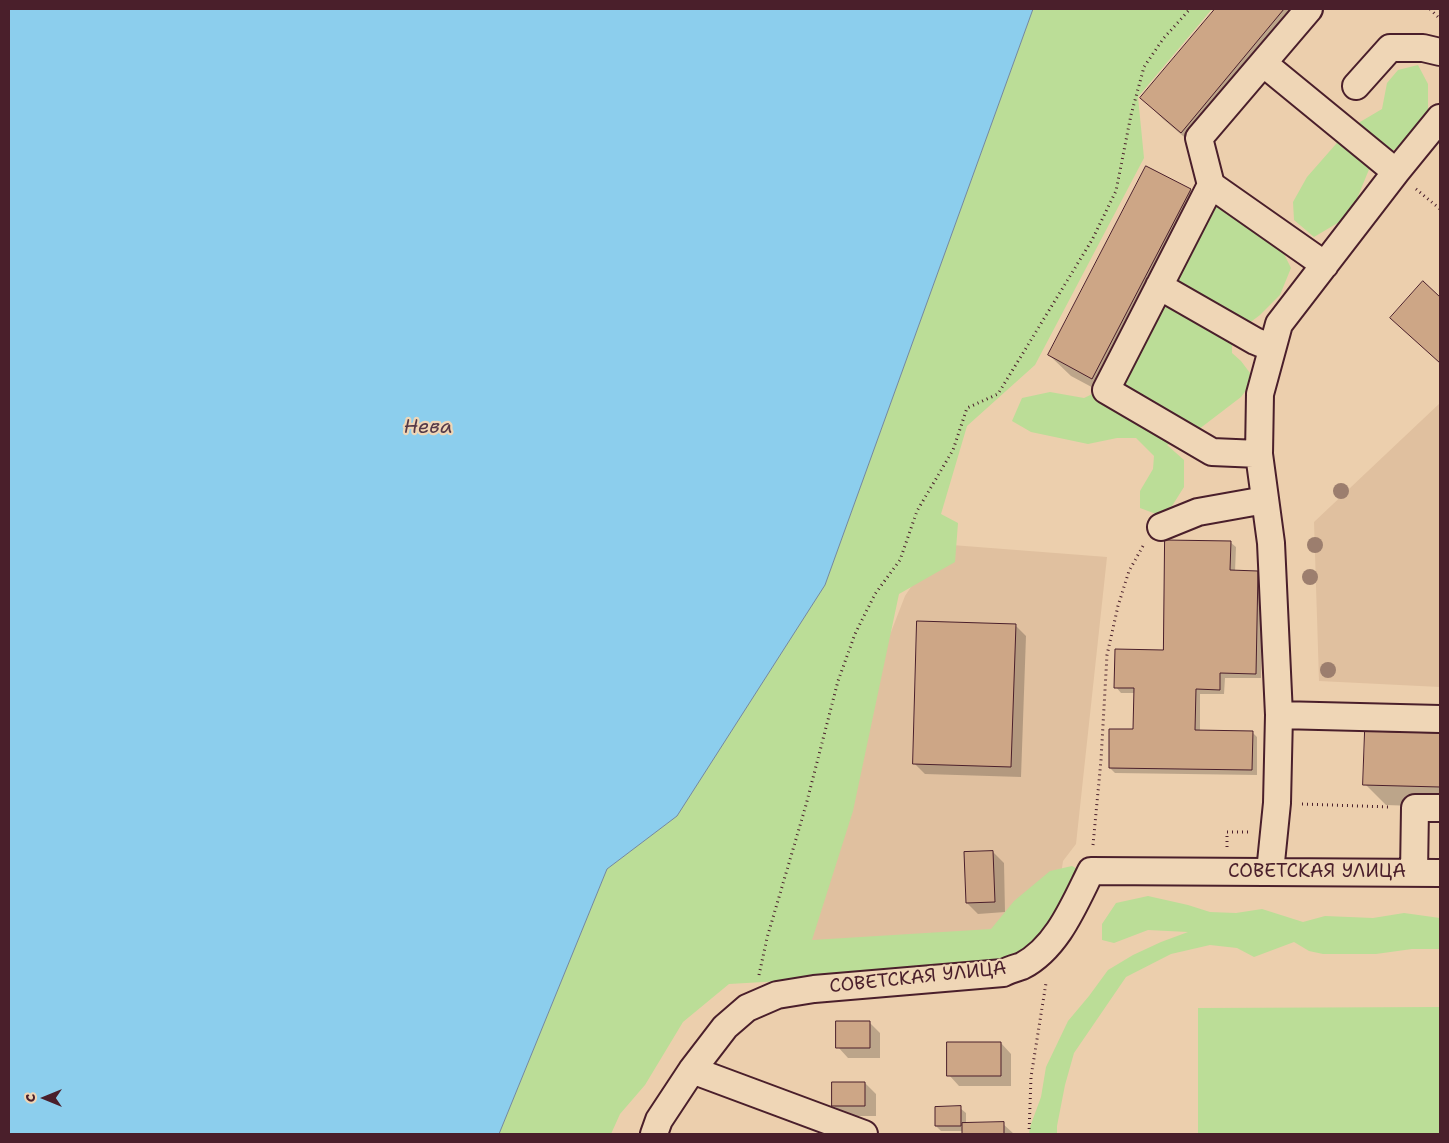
<!DOCTYPE html>
<html>
<head>
<meta charset="utf-8">
<style>
  body { margin:0 }
  #map { position:relative; width:1449px; height:1143px; overflow:hidden; background:#eccfad; font-family:"Shantell Sans",sans-serif }
  canvas { display:block }
  .frame { position:absolute; inset:0; border:10px solid #4a1f2b; pointer-events:none }
  .north { position:absolute; left:20px; top:1073px; width:50px; height:50px; -webkit-text-stroke:4px #efd6b6; paint-order:stroke; rotate:270deg; font-size:14px; font-weight:700; line-height:20px; text-align:center; color:#4a1f2b }
  .north::after { content:''; display:block; margin:auto; width:18px; height:22px; background:#4a1f2b; clip-path:polygon(50% 0,100% 100%,50% 72%,0 100%) }
</style>
</head>
<body>
<div id="map">
<canvas width="1449" height="1143"></canvas>
<div class="frame"></div>
<div class="north">С</div>
</div>
<script>
const g = document.querySelector('canvas').getContext('2d');
g.lineJoin = 'round';
function fillPath(path, color) {
  g.fillStyle = color;
  g.fill(path, 'evenodd');
}
function trace(path, color, width, dash) {
  g.strokeStyle = color;
  g.lineWidth = width;
  g.lineCap = dash ? 'butt' : 'round';
  g.setLineDash(dash || []);
  g.stroke(path);
}
function label(font, color, halo, rows, align = 'center') {
  g.font = font + ' "Shantell Sans",sans-serif';
  g.lineWidth = 4.5;
  g.setLineDash([]);
  g.textBaseline = 'middle';
  g.strokeStyle = halo;
  g.fillStyle = color;
  for (const [text, x, y, turn = 0] of rows) {
    g.save();
    g.translate(x, y);
    g.rotate((+turn || 0) * Math.PI / 180);
    g.textAlign = isNaN(turn) ? turn : align;
    if (halo) g.strokeText(text, 0, 0);
    g.fillText(text, 0, 0);
    g.restore();
  }
}
fillPath(new Path2D(`
  M1440 403V687L1319 681 1314 522Z
  M939 544 1107 557 1076 844 1063 861 1056 910 1036 942 805 968 858 717 905 596Z`), '#e0c09f');
fillPath(new Path2D(`
  M1033 9H1212L1138 97 1144 158 1035 365 967 426 941 514 958 523 955 562 899 594 853 811 812 940 991 929 1014 901 1050 871 1072 866 1085 873 1034 954 1007 968 729 984 683 1022 645 1085 620 1114 611 1134H499L607 869 677 816 825 585Z
  M1418 65 1428 84V115L1410 138 1370 167 1354 206 1346 218 1314 237 1294 220 1293 202 1307 177 1343 136 1360 122 1382 109 1387 83 1398 70Z
  M1222 200 1279 244 1291 268 1280 295 1260 315 1232 336V353L1241 361 1250 373V385L1241 397 1190 436 1167 445 1184 460V487L1172 506 1156 514 1140 508V491L1153 469 1154 456 1136 438H1117L1088 444 1031 432 1012 421 1022 398 1050 392 1084 398 1109 386 1209 206Z
  M1148 896 1188 905 1210 912 1236 913 1262 909 1303 922 1325 916 1373 918 1404 913 1440 918V949H1412L1376 954H1323L1309 951 1294 942 1254 957 1237 948 1210 945 1171 954 1126 977 1074 1053 1065 1085 1057 1126V1134H1029L1030 1127 1041 1097 1046 1067 1068 1021 1089 996 1108 970 1133 955 1161 942 1188 932 1148 930 1114 943 1102 940V924L1116 903Z
  M1440 1007V1134H1198V1008Z`), '#bbdd97');
const water = new Path2D(`
  M9 9H1033L825 585 677 816 607 869 499 1134H9Z`);
fillPath(water, '#8cceed');
trace(water, '#72889f', 1);
fillPath(new Path2D(`
  M1216 9H1323L1203 153 1163 119 1142 98Z
  M1147 167 1190 190 1212 211 1114 399 1071 376 1049 355Z
  M1423 283 1440 299V362L1402 329Z
  M1230 542 1236 547 1235 572H1257L1262 577 1261 678H1225L1224 694H1200V732H1252L1257 737V775L1115 773 1110 768 1134 731 1135 693H1121L1116 687 1164 651Z
  M1015 625 1026 636 1021 777 925 774 914 763Z
  M1366 732 1440 734V807L1386 805 1365 784Z
  M993 852 1004 863 1005 912 978 914 967 903Z
  M869 1022 880 1033V1058H848L838 1047Z
  M1001 1043 1011 1054V1086H959L949 1075Z
  M865 1083 876 1094V1116H844L833 1105Z
  M960 1108 966 1113V1124H1003L1014 1134H963V1131H941L936 1126Z`), '#0003');
const building = new Path2D(`
  M1215 9H1284L1181 133 1140 98Z
  M1146 166 1191 189 1092 379 1048 355Z
  M1423 281 1440 297V363L1390 318Z
  M1165 540 1231 541 1230 570 1258 571 1256 674 1220 673V690L1196 689 1195 730 1253 731 1252 770 1109 768V729H1133L1134 688H1114L1115 649 1163 650Z
  M917 621 1016 624 1011 767 913 764Z
  M1365 731 1440 733V787L1363 785Z
  M993 851 995 902 966 903 964 852Z
  M836 1021H870V1048H836Z
  M947 1042H1001V1076H947Z
  M832 1082H865V1106H832Z
  M961 1106V1126H935V1107Z
  M1004 1122V1134H962V1123Z`);
fillPath(building, '#cda686');
trace(building, '#4a1f2b', 1);
const minor = new Path2D(`
  M1263 63 1396 172
  M1356 86 1390 48H1423L1440 52
  M1211 185 1325 265
  M1159 286 1255 341 1272 348
  M1259 454 1212 452 1106 390 1211 185 1199 138 1309 9
  M1161 527 1198 512 1265 500
  M1279 715 1440 719
  M1270 872 1277 803 1279 715 1271 543 1259 454 1260 394 1279 324 1396 172 1440 118
  M1414 873 1415 808H1440
  M692 1070 864 1134
  M654 1134 659 1120 692 1070 725 1027 747 1008 777 995 814 989 1003 973C1009 970 1016 968 1022 966 1057 948 1074 905 1091 871L1440 873`);
trace(minor, '#4a1f2b', 30);
trace(new Path2D(`
  M1430 9 1440 19
  M1416 189 1440 209
  M1302 804 1389 807
  M1093 845 1101 760 1107 655 1118 606 1129 571 1143 546
  M1227 847V832H1248
  M759 975 767 938 806 805 838 681 855 634 875 594 900 560 917 511 953 450 967 408 998 394 1092 240 1116 191 1131 115 1144 67 1163 39 1190 9
  M1029 1134 1031 1077 1046 983`), '#4a1f2b', 3, [1, 4]);
trace(minor, '#efd6b6', 26);
g.fillStyle = '#9c7e6e';
for (const [x, y] of [
  [1341,491],
  [1315,545],
  [1310,577],
  [1328,670]
]) {
  g.beginPath();
  g.arc(x, y, 8, 0, 2 * Math.PI);
  g.fill();
}
label('19px', '#4a1f2b', '#efd6b6', [
  ["СОВЕТСКАЯ УЛИЦА",1317,872],
  ["СОВЕТСКАЯ УЛИЦА",918,978,-6]
]);
label('italic 20px', '#543948', '#efd6b6', [
  ["Нева",428,428]
]);
</script>
</body>
</html>
